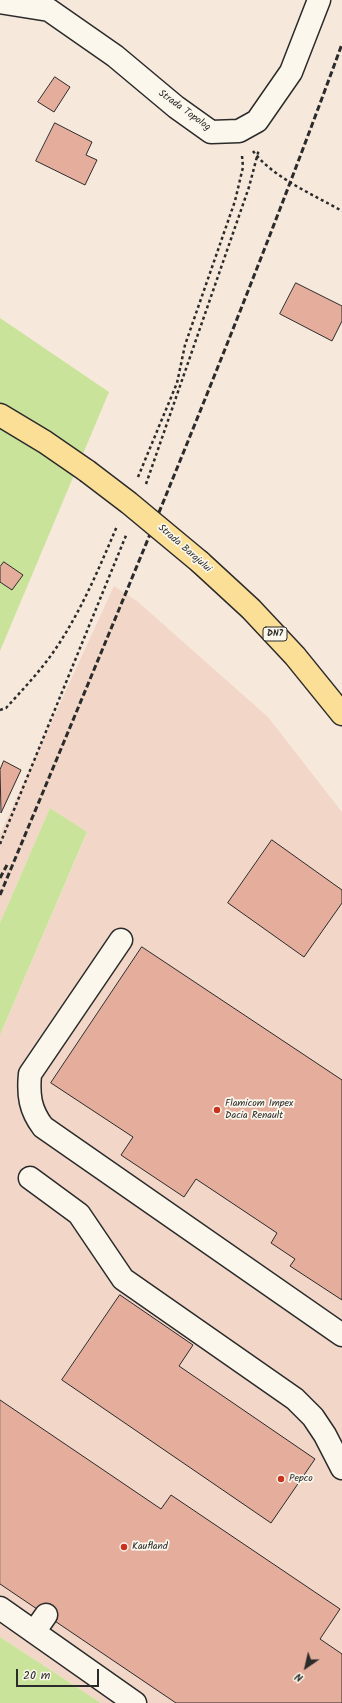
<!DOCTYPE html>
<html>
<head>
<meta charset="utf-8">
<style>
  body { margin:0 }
  #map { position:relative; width:342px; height:1703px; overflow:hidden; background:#f7e8dc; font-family:Kalam,sans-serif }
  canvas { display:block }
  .north { position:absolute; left:286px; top:1647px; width:40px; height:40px; -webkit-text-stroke:3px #fbf7ec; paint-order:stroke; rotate:214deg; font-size:11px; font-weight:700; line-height:16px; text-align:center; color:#2b2b2b }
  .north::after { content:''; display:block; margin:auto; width:14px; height:18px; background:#2b2b2b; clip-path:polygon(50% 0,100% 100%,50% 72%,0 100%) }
  .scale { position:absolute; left:16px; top:1669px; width:83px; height:18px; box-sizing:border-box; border:2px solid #2b2b2b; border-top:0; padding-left:5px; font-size:12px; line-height:14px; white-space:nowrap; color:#2b2b2b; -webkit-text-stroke:3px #fbf7ec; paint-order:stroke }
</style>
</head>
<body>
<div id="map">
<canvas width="342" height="1703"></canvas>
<div class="north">N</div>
<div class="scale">20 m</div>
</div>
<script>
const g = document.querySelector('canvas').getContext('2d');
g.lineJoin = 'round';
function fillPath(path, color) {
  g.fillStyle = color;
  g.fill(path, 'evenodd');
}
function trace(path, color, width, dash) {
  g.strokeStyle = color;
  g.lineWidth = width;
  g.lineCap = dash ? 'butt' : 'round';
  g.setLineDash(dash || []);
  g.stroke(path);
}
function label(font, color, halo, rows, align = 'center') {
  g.font = font + ' Kalam,sans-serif';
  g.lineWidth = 3.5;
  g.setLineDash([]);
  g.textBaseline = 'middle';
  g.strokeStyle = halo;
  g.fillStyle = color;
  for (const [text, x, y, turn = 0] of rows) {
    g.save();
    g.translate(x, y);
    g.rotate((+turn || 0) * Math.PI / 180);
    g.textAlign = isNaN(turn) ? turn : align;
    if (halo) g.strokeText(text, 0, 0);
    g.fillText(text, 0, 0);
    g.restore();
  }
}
fillPath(new Path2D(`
  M114 586 137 601 268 717 342 812V1703H101L0 1637V1035L87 833 50 808 0 923V834Z`), '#f2d7c9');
fillPath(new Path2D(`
  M0 318 109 392 0 651Z
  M50 808 87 832 0 1035V923Z
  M0 1637 101 1703H0Z`), '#c9e49a');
const building = new Path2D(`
  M55 77 70 87 54 112 38 102Z
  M55 123 92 142 86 155 97 160 85 185 36 161Z
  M296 283 342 306V321L332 341 280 314Z
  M4 562 23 575 12 590 0 582V567Z
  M4 761 21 770 1 813 0 770Z
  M272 840 342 890V903L304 957 228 903Z
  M142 947 342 1080V1300L290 1266 295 1259 271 1243 277 1233 196 1179 184 1197 121 1155 133 1137 51 1083Z
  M120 1295 193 1345 179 1366 315 1459 271 1523 62 1380Z
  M0 1400 161 1509 171 1495 340 1609 320 1639 342 1654V1703H176L0 1584Z`);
fillPath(building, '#e5ae9c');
trace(building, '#2b2b2b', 1);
const minor = new Path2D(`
  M0 2 49 10 115 56 176 107 211 132 239 131 257 121 291 72 319 0
  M121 940 30 1074C28 1095 30 1110 43 1127L342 1335
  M30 1178 79 1214 123 1279 295 1399 313 1417 325 1435 342 1468
  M0 1608 135 1703
  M34 1632 46 1615`);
const highway = new Path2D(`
  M0 415 45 442 87 471
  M200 562 251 609 295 656 342 714`);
trace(minor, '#2b2b2b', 25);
trace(highway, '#2b2b2b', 25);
trace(new Path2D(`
  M253 151C272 177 314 195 342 211
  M138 477 177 383 185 345 235 201 243 167 242 156
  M146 484 249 187 259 149
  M0 710 6 708C26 686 46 665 62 639 84 604 101 564 117 526
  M0 844 127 533`), '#2b2b2b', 2.5, [3, 3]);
trace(minor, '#fbf7ec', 22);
trace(highway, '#fbdf96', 22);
trace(new Path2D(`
  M0 878 7 865
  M0 895C118 612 237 331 342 44`), '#2b2b2b', 3, [6, 3]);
const highwayBridge = new Path2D(`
  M87 471 129 503 200 562`);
trace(highwayBridge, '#2b2b2b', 25, []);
trace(highwayBridge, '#fbdf96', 22);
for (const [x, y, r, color] of [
  [217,1110,4,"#c8321e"],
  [281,1479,4,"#c8321e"],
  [124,1547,4,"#c8321e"]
]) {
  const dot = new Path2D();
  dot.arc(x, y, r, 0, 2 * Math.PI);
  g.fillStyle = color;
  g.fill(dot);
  trace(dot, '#fbf7ec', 1.5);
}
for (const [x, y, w] of [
  [275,634,24]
]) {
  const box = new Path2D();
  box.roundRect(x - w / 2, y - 7, w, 14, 3);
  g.fillStyle = '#fbf7ec';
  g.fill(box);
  trace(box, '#2b2b2b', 1);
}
label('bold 9px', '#2b2b2b', null, [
  ["DN7",275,634]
]);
label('10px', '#2b2b2b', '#fbf7ec', [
  ["Strada Topolog",184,111,36],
  ["Strada Barajului",184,549,41]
]);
label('10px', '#2b2b2b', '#fbf7ec', [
  ["Flamicom Impex",225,1104],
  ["Dacia Renault",225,1116],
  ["Pepco",289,1479],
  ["Kaufland",132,1547]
], 'left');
</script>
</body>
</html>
